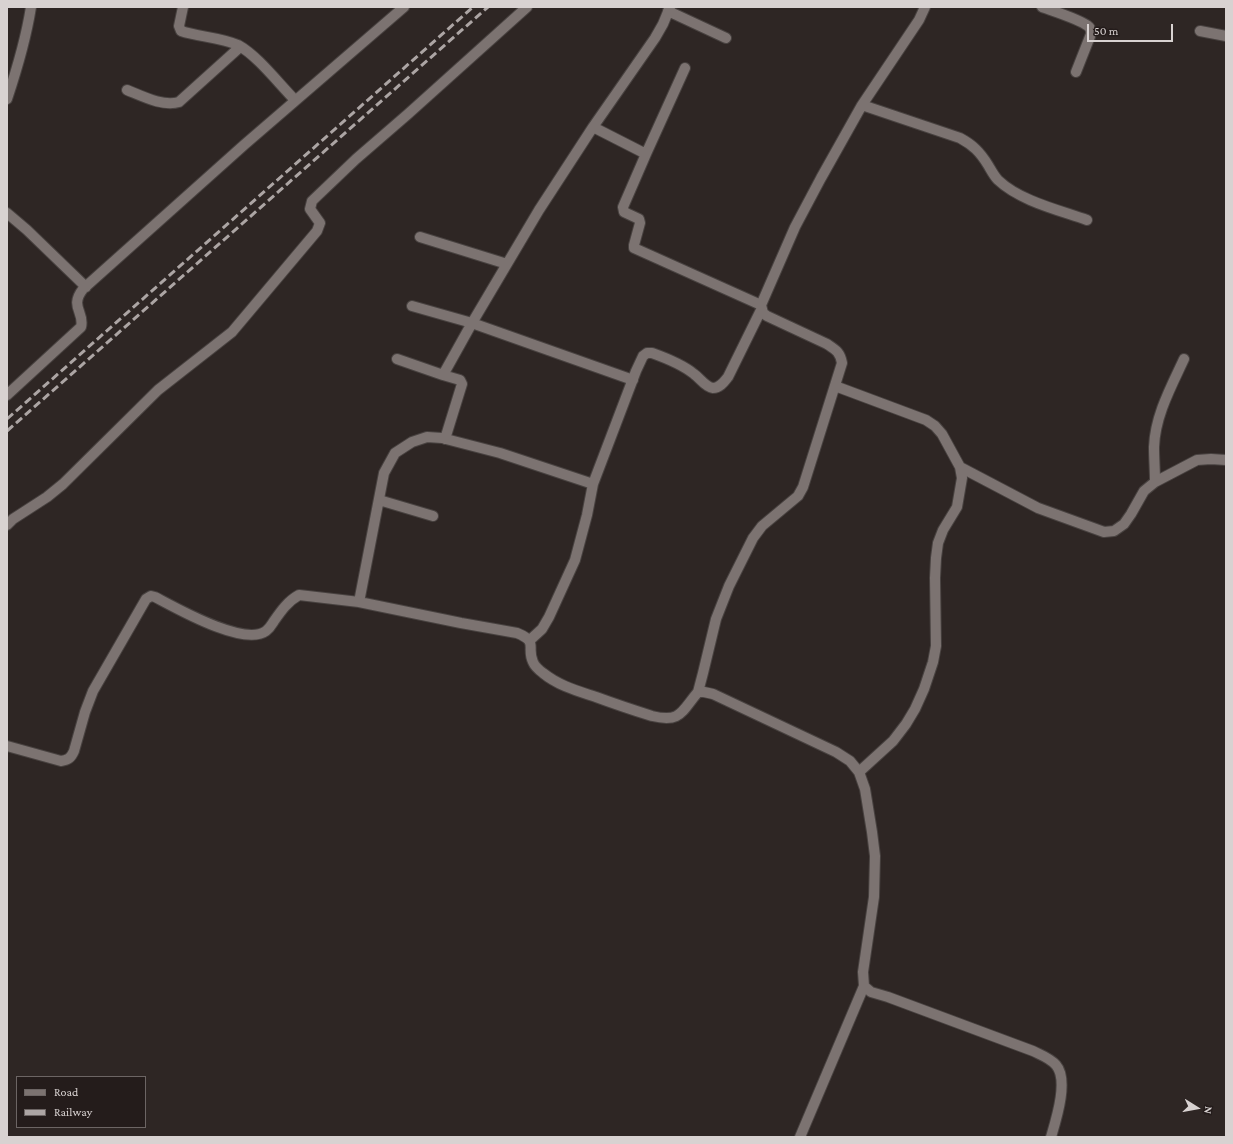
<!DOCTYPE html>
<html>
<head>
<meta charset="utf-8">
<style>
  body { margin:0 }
  #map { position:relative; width:1233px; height:1144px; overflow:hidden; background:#2e2624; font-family:"Crimson Pro",serif }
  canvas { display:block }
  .frame { position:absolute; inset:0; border:8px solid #d8d2d1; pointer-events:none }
  .legend { position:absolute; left:16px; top:1076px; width:130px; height:52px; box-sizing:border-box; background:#241c1b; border:1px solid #6c6564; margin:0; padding:5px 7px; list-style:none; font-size:12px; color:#d8d2d1 }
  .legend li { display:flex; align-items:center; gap:8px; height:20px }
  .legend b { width:20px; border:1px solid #6c6564 }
  .north { position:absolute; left:1177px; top:1088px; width:40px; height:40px; -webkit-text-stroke:3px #241c1b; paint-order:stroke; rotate:101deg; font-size:11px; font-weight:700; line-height:16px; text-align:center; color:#d8d2d1 }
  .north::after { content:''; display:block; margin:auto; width:14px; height:18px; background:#d8d2d1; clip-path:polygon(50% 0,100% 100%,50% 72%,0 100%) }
  .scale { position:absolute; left:1087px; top:24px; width:86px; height:18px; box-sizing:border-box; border:2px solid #d8d2d1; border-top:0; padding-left:5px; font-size:12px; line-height:14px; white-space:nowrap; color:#d8d2d1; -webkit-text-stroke:3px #241c1b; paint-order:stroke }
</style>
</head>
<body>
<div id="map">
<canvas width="1233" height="1144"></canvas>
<div class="frame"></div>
<ul class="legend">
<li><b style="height:5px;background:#7c7371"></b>Road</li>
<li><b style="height:5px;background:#aca5a4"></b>Railway</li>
</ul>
<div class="north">N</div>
<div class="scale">50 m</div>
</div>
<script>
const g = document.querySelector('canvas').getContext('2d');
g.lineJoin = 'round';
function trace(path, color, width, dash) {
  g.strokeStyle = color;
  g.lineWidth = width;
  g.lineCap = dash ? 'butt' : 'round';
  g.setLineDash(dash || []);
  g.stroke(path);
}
const minor = new Path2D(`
  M183 7 179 26 181 31C199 37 220 37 238 45 258 56 279 84 295 100
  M1042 7C1053 11 1079 19 1088 26 1091 28 1091 31 1091 34L1076 72
  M668 11 726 38
  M1200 31 1226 36
  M127 90C142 96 163 107 179 102L240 47
  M7 99C17 69 26 39 31 7
  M862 105 960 138C973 145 980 152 988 165 991 170 994 176 998 180 1020 201 1059 210 1087 220
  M593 127 646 154 623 207 624 212 639 219 640 223 634 245V248L761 305
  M646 154 685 68
  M7 213 27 230 86 287
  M420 237 507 264
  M412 306 472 323 633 380
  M397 359 443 375
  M835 386 926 420 935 426 942 434 960 467 962 478 957 507 943 530 938 543 936 558 935 578 936 646 933 662 924 689 915 709 906 724 893 741 859 772
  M7 395 81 327C85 312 69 307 83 289L244 145 404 7
  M445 439 462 384 460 380 443 375 472 323 539 210 593 127 655 38 663 24 670 7
  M960 467 1038 508 1104 532 1114 531 1124 524 1131 514 1144 491 1155 482 1197 460 1211 459 1226 460
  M1155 482C1155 470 1154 459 1154 447 1155 416 1171 387 1184 359
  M593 484 636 371 643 356 647 353H652C666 358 682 364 694 374 700 378 705 387 713 388 720 388 724 382 728 377L761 310
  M379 500 433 516
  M7 525 13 519 47 497 63 484 158 390 232 332 317 231 320 223 310 209 312 201 356 159 408 114 527 7
  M359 602 384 473 395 453 412 442 427 437 442 438 500 453 593 484 587 515 575 560 549 617 542 629 530 640
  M698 692 703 673 716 619 729 586 753 538 762 526 798 496 803 487 842 363C840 352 836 350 827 344L767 316 763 313 761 305 795 227 821 178 862 105 919 20 925 7
  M7 746 61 761C68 760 71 758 74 751L85 712 93 691 146 599 151 596 155 597C176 608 244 647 266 631 270 628 272 624 274 621 281 611 288 601 299 595L359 602 461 623 517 633C539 642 526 647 533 662 535 667 539 670 543 673 559 686 578 691 596 697 615 704 633 710 652 716 681 723 681 712 698 692H704L713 694 836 752 850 761 859 772 865 789 872 832 875 856 874 897 863 972 864 986 871 992 888 997 1033 1051C1041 1055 1050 1058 1056 1065 1069 1080 1056 1120 1051 1137
  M800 1137 864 986`);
trace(minor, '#484240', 12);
trace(minor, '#7c7371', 10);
trace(new Path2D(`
  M7 419 473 7
  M7 431 488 7`), '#aca5a4', 3, [8, 4]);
</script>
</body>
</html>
